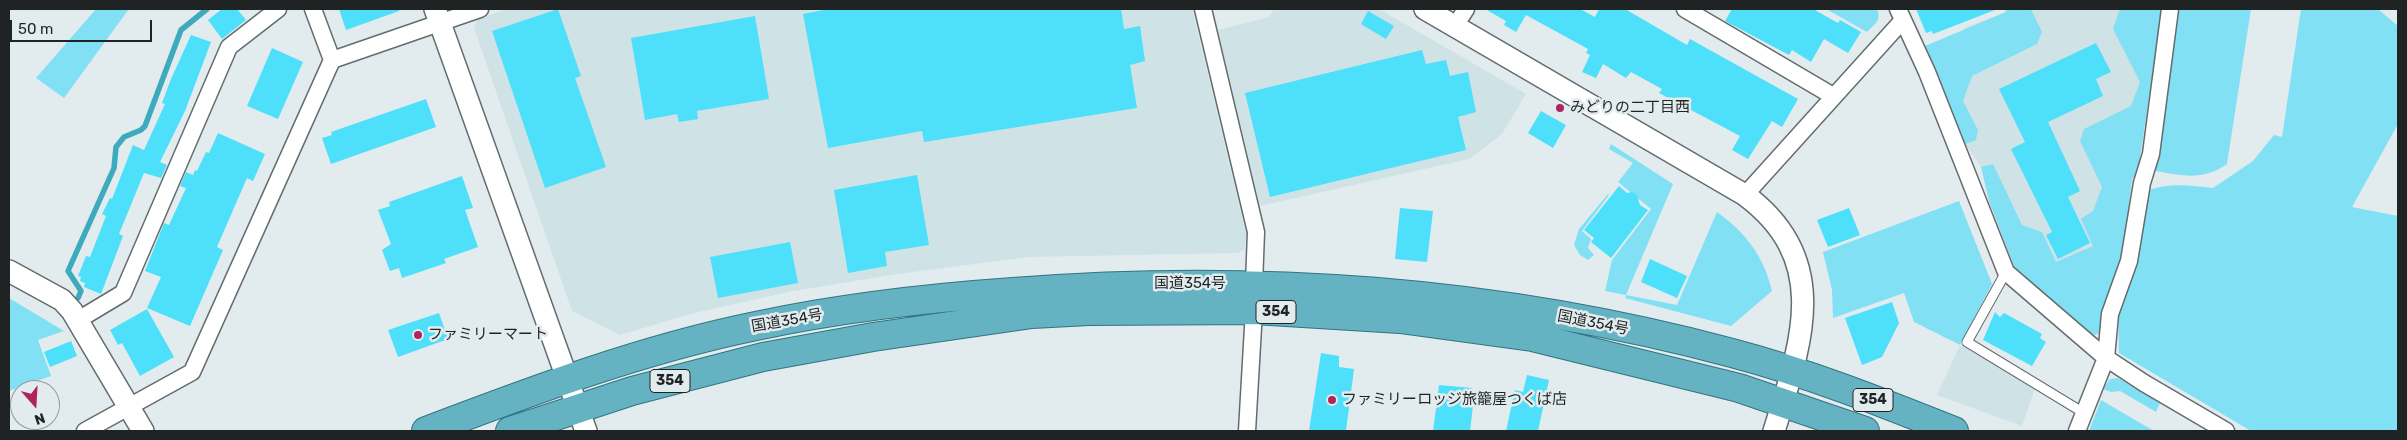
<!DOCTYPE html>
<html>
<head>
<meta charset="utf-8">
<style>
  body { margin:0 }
  #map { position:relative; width:2407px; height:440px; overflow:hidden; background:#e2ecee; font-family:Rubik,sans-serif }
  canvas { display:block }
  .frame { position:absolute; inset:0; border:10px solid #1f2324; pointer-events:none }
  .north { position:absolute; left:10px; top:380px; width:50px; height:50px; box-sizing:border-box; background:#e2ecee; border:1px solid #949c9d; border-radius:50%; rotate:161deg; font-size:14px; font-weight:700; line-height:20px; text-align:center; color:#1f2324 }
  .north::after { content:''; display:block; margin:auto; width:18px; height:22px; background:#b0235c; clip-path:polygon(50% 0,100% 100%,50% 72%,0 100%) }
  .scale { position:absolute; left:10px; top:20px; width:142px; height:22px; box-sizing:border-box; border:2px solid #1f2324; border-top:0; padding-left:6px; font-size:15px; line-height:18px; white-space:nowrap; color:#1f2324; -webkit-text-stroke:4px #e2ecee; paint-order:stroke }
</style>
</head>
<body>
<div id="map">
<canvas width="2407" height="440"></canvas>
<div class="frame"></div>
<div class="north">N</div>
<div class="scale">50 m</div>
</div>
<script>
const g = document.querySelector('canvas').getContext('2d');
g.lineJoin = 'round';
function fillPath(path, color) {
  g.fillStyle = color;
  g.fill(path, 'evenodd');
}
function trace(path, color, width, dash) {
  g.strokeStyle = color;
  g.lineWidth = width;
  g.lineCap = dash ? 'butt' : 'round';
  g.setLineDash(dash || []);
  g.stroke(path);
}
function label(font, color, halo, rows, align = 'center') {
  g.font = font + ' Rubik,"Noto Sans JP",sans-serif';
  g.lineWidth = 5;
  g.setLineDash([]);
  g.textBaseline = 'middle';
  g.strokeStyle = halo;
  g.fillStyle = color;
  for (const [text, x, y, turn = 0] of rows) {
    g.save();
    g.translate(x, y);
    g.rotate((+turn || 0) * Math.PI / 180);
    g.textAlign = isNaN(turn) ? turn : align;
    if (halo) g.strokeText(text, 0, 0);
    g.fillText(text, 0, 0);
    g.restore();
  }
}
fillPath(new Path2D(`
  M507 9H1192L1246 233 1245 249 1238 253 1029 257 897 274 788 292 694 313 620 335 572 311 474 28 478 19Z
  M1274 9H1379L1526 94 1502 134 1469 159 1260 206 1218 30 1269 17Z
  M2005 9H2162L2138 171 2132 179 2099 333 2015 269 1989 201 1992 197 1981 167 1965 144 1939 80 1964 28 2006 12Z
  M1960 345 2035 388 2022 426 1937 395Z`), '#cfe2e6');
fillPath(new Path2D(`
  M96 9H129L64 98 36 78Z
  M1826 9H1877C1882 20 1875 24 1867 32Z
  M2005 9H2031L2042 32 2037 44 1972 76 1963 101 1978 130 1976 140 1965 144 1925 46 2006 12Z
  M2120 9H2162L2138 171 2132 179 2122 263 2099 333 2092 336 2015 269 1989 201 1981 167 1993 164 2022 225 2042 232 2056 262 2093 246 2081 219 2093 211 2102 187 2080 141 2084 129 2131 106 2140 82 2113 29Z
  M2174 9H2251L2227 164C2202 182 2179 175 2151 170Z
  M2301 9H2378L2398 26V124L2352 207 2398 216V431H2251L2119 353 2118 309 2136 265 2147 191C2169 182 2190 186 2213 188L2253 161 2274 135 2282 137Z
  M1611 144 1673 184 1626 295 1677 305 1717 212C1745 232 1764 256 1772 291L1731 326 1625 298 1626 295 1605 291 1612 260 1651 209 1618 182 1633 163 1609 149Z
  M1608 194 1609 195 1582 231 1591 239 1588 248 1594 255 1588 260 1580 255 1574 245 1579 229Z
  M1959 201 1992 284 1960 345 1914 322 1904 293 1833 318 1832 290 1823 252Z
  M9 298 64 331 38 340 51 376 9 391Z
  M2118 378 2160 403 2156 412 2120 391 2111 392 2103 389 2110 379Z
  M2101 400 2154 431H2089Z`), '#81e0f4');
trace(new Path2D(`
  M78 298 81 291 68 271 114 168 116 147 124 137 141 130 145 126 181 30 207 9`), '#3daabe', 5.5);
fillPath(new Path2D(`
  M222 9H237L246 20 222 39 208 20Z
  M339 9H399V11L346 30Z
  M558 9 581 76 575 78 606 167 545 188 492 31Z
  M829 9H1121L1124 29 1140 26 1145 61 1130 65 1137 108 924 142 922 131 828 148 803 14Z
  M1485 9H1580L1595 17 1599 9H1625L1687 45 1690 39 1798 99 1782 127 1772 121 1748 159 1732 150 1740 136 1659 93 1662 89 1631 72 1626 78 1603 64 1596 78 1582 72 1590 55 1586 53 1588 49 1526 15 1516 32 1504 25 1506 21Z
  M1732 9H1813L1838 23 1840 20 1861 32 1848 53 1824 39 1811 62 1792 50 1789 55 1725 21Z
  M1916 9H1995V10L1933 34 1932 31 1926 33Z
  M1368 11 1394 26 1386 39 1361 24Z
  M755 16 769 99 697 111 698 119 679 122 677 114 645 120 631 38Z
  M191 35 211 42 185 111 160 162 167 165 161 178 144 173 119 234 123 236 101 294 84 287 85 283 80 281 81 277 78 276 86 256 90 257 106 216 102 214 110 198 112 199 133 145 144 150 165 104 162 103 171 79Z
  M2096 43 2111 72 2096 79 2103 96 2048 122 2080 191 2068 197 2090 243 2058 259 2046 235 2052 232 2011 149 2025 142 1999 89Z
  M272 48 303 62 278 119 247 106Z
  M1422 50 1426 64 1446 60 1450 76 1468 72 1476 112 1458 117 1466 150 1270 197 1245 93Z
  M426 99 436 127 331 164 322 138 332 135 331 132Z
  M1541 111 1566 125 1553 148 1528 133Z
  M218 133 265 154 253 181 247 178 217 247 223 250 190 326 147 308 161 277 145 271 164 223 169 225 186 188 180 186 186 172 193 175 195 170 197 171 206 152 209 153Z
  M917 175 929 245 885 252 887 266 848 273 834 190Z
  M462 176 473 208 465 210 478 247 444 259 446 263 402 278 399 268 390 271 382 250 391 244 378 210 390 206 389 202Z
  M1619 186 1627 193 1632 192 1637 195 1640 205 1648 210 1611 258 1591 242 1594 238 1584 230Z
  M1400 208 1433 211 1427 262 1395 259Z
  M1849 208 1860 235 1828 247 1817 220Z
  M790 242 798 283 718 298 710 257Z
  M1650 259 1687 276 1677 298 1641 282Z
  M1892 302 1899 323 1882 357 1862 365 1845 318Z
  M147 309 174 357 140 376 122 343 118 345 110 330Z
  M1995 312 2000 317 2004 313 2042 334 2040 338 2046 342 2032 366 1983 340Z
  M439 313 448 339 398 357 388 330Z
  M71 341 77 356 50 367 44 352Z
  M1321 353 1339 356V367L1354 369 1346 431H1309Z
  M1527 375 1549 380 1538 431H1506L1515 390 1523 392Z
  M1439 385 1472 388 1469 406H1473L1470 431H1433Z`), '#4edffa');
const service = new Path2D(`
  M2006 272 1967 342 2084 413`);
const minor = new Path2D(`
  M313 9 332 60
  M1203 9 1256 232 1254 284
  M1685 9 1833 96
  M1898 9 1927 72 2006 272 2106 358 2144 383 2226 431
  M1455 26 1466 9
  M1745 195 1903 20
  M78 320 123 293 229 47 278 9
  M85 431 192 372 332 60 480 9
  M1247 431 1254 310
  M2077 431 2106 358 2110 314 2129 261 2142 183 2151 154 2170 9`);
const tertiary = new Path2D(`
  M435 9 586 431
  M1425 9 1745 195C1833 260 1801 344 1774 431
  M9 271 62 300 72 311 143 431`);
const trunk = new Path2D(`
  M426 431C534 390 643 349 756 326 840 308 927 298 1013 292 1253 273 1498 290 1732 353 1808 373 1881 402 1954 431
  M510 431 632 391 763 357 873 337 1032 314 1089 311 1254 310 1400 319 1532 337 1739 388 1865 431`);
trace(service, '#636c6e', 11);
trace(minor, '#636c6e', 19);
trace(tertiary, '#636c6e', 24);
trace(trunk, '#327480', 30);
trace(service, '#fff', 9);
trace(minor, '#fff', 16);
trace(tertiary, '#fff', 21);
trace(trunk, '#64b2c2', 28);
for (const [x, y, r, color] of [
  [1560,108,5,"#b0235c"],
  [418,335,5,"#b0235c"],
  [1332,400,5,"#b0235c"]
]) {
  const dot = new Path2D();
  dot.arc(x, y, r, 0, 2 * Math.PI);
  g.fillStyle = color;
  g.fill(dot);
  trace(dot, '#e2ecee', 2);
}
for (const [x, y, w] of [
  [1276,312,40],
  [670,381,40],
  [1873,400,40]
]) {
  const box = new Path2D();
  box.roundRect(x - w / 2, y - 11.5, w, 23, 4);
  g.fillStyle = '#e2ecee';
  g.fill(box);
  trace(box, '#1f2324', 1);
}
label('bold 14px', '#1f2324', null, [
  ["354",1276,312],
  ["354",670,381],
  ["354",1873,400]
]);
label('15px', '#1f2324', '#e2ecee', [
  ["みどりの二丁目西",1570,108],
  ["ファミリーマート",428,335],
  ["ファミリーロッジ旅籠屋つくば店",1342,400]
], 'left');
label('15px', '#1f2324', '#e2ecee', [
  ["国道354号",1190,284],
  ["国道354号",787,321,-10],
  ["国道354号",1593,323,11]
]);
</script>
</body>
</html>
